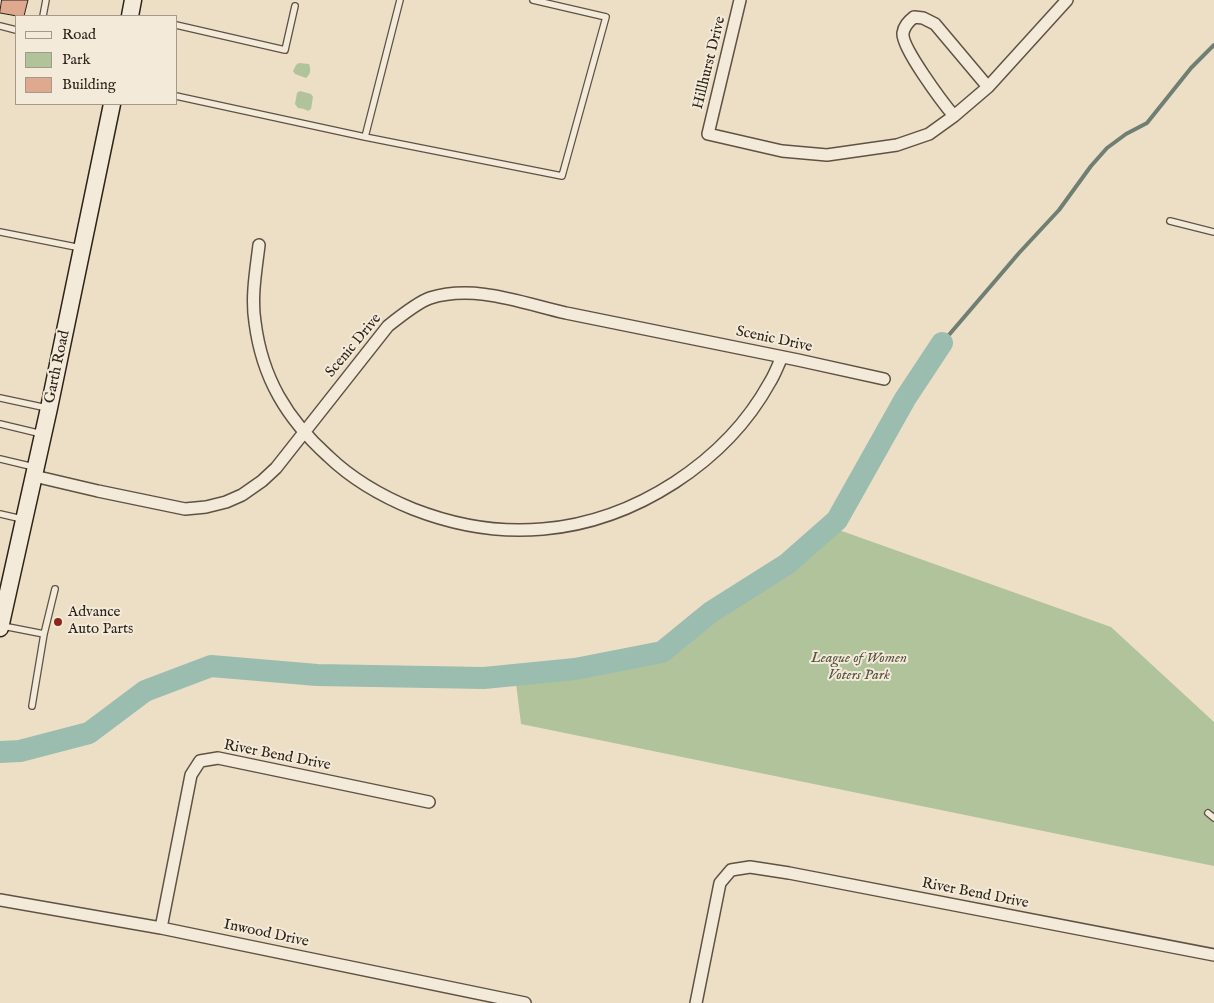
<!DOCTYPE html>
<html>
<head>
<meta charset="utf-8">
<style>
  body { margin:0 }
  #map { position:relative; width:1214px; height:1003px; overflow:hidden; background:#eddfc6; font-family:"IM FELL English",serif }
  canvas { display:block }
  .legend { position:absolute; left:15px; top:15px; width:162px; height:90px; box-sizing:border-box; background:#f3eada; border:1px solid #a49a8c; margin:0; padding:6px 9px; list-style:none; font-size:15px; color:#2e2318 }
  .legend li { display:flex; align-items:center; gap:10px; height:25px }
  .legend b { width:25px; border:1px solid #a49a8c }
</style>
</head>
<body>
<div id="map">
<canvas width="1214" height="1003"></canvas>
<ul class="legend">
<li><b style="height:6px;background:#f3eada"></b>Road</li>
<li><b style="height:14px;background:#b1c39b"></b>Park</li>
<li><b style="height:14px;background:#dfa990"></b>Building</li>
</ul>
</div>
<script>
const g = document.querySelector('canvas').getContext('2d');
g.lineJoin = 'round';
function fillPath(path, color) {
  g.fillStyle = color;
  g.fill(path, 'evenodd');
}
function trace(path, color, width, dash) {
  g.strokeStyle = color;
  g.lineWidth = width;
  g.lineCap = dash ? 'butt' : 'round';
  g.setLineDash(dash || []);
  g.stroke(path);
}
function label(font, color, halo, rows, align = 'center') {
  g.font = font + ' "IM FELL English",serif';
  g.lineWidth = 4;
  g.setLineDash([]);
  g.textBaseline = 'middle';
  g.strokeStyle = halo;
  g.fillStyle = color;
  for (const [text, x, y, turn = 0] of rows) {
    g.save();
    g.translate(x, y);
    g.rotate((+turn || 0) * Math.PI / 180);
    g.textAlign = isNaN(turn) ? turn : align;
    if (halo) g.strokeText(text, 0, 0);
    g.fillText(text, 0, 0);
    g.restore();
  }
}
fillPath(new Path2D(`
  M299 63 309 64C311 69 311 74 306 78L295 74 293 71 296 65Z
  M300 91 311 94 313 97 311 109 308 111 304 109 298 108 295 104 297 93Z
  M839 530 1111 627 1214 722V866L521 724 516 683 653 663Z`), '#b1c39b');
trace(new Path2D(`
  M942 343 1019 253 1059 210 1091 166 1107 148 1126 134 1147 123 1191 68 1214 45`), '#6f7f73', 4);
trace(new Path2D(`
  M0 752 20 751 89 733 145 691 211 666 317 675 484 678 575 669 662 652 711 612 787 564 837 520 905 399 942 343`), '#9abdaf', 22);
const building = new Path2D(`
  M2 0H28L24 16H17L0 13Z`);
fillPath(building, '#dfa990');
trace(building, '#2e2318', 1);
const lane = new Path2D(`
  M400 0 365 137 562 176 606 17 533 0
  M43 16 46 0
  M176 25 285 50 295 6
  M0 26 16 30
  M176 96 365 137
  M1170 221 1214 232
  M0 232 81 248
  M0 398 47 408
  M0 424 42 434
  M0 459 34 467
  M0 514 22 519
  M3 626 44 634 32 706
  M44 634 55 589
  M1208 813 1214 818`);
const street = new Path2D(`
  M740 0 708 134 782 151 827 155 897 145 929 134 954 116 988 87 1067 0
  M954 116C943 103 901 47 903 33 904 26 908 22 914 17L923 18 935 24 988 87
  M259 245C256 270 251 297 255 322 262 378 287 419 328 456 353 480 381 496 413 509 454 525 500 533 543 529 635 521 726 462 770 382 775 374 778 365 782 357
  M34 476 98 491 185 509 206 507 226 502 242 495 262 481 276 468 388 326C398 318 418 302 430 298 475 284 522 303 566 313L798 360 884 379
  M0 900 161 928 525 1003
  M161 928 191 775 200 761 218 758 429 802
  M696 1003 720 883 731 870 750 867 789 873 1214 955`);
const secondary = new Path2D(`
  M130 16 133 0
  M0 628 49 408 112 104`);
trace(lane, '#5e5244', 8);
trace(street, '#5e5244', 14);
trace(secondary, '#2e2318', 19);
trace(lane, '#f3eada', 5.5);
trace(street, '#f3eada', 11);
trace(secondary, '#f3eada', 16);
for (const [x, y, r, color] of [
  [58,622,5,"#8f2418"]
]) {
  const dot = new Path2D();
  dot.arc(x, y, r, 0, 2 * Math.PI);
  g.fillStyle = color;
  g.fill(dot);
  trace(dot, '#f3eada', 2);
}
label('15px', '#2e2318', '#f3eada', [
  ["Hillhurst Drive",710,63,-76],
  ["Scenic Drive",774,340,12],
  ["Scenic Drive",354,346,-50],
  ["Garth Road",58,367,-78],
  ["River Bend Drive",277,756,11],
  ["River Bend Drive",975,894,11],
  ["Inwood Drive",266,934,12]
]);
label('15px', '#2e2318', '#f3eada', [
  ["Advance",68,613],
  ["Auto Parts",68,630]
], 'left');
label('italic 15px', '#55533f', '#f3eada', [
  ["League of Women",859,659],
  ["Voters Park",859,676]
]);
</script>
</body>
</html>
